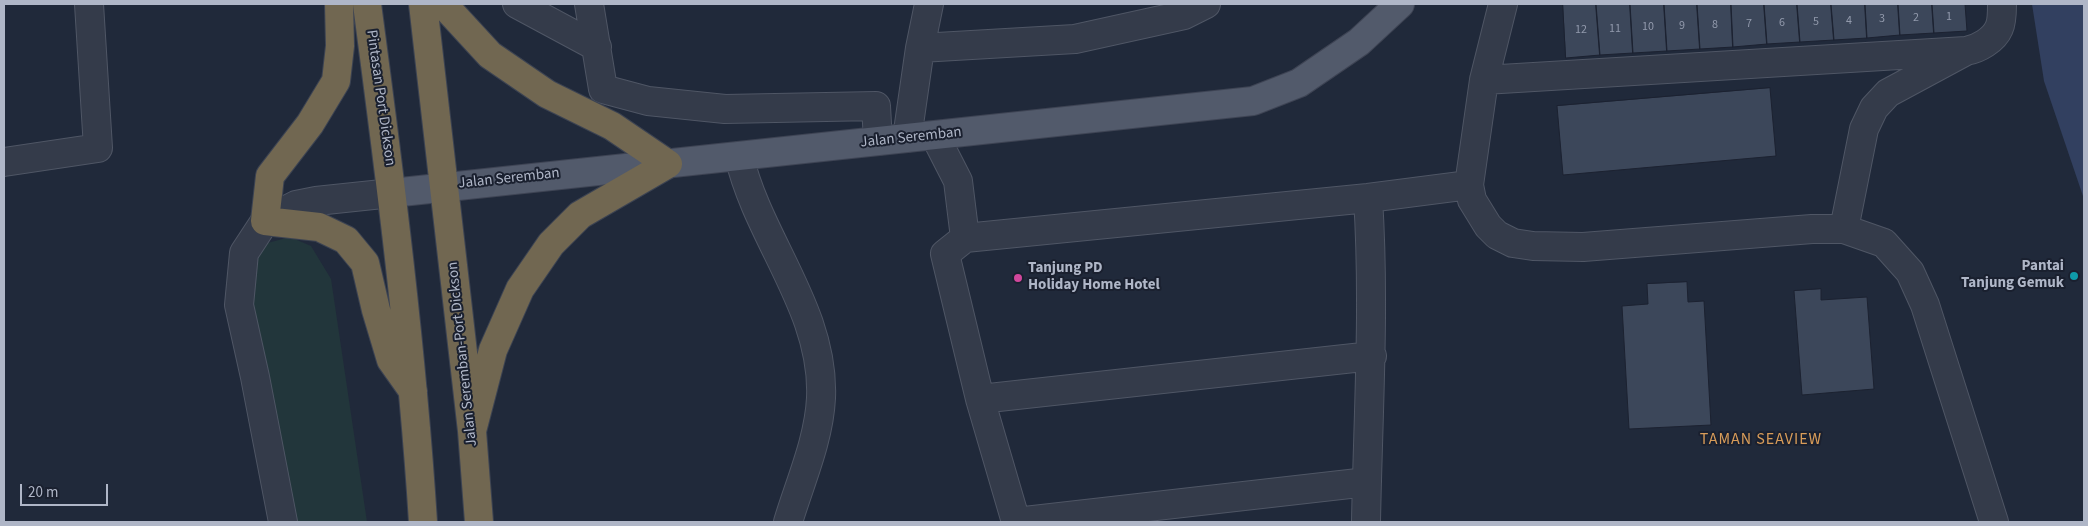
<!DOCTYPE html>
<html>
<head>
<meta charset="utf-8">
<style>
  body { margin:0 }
  #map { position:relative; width:2088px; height:526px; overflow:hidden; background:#20293a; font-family:"Source Sans 3",sans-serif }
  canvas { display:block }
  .frame { position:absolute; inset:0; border:5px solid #afb6c7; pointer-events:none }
  .scale { position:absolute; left:20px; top:484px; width:88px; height:22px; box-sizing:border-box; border:2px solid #afb6c7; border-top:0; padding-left:6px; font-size:15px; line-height:18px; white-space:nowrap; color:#afb6c7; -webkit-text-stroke:4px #1a202f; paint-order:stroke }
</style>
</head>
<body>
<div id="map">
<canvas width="2088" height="526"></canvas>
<div class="frame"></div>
<div class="scale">20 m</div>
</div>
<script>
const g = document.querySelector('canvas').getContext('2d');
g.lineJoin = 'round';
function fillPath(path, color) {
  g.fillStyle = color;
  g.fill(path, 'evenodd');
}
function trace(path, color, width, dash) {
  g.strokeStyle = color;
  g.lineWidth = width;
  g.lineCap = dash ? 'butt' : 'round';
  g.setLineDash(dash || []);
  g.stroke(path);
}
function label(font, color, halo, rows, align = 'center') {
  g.font = font + ' "Source Sans 3",sans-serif';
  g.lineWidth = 4;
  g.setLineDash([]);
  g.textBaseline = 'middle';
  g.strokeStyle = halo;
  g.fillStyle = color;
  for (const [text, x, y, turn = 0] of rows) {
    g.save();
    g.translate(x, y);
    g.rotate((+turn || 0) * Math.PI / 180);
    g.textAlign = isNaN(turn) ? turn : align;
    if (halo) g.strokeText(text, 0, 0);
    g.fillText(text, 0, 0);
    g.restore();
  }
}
fillPath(new Path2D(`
  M290 237 311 246 331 279 367 522H294L250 288 260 245Z`), '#22363b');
fillPath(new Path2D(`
  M2032 4H2084V199L2044 81Z`), '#324060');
const building = new Path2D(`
  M1563 4H1596L1600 55 1566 58Z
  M1596 4H1630L1633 53 1600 55Z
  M1630 4H1664L1667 51 1633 53Z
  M1664 4H1697L1700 49 1667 51Z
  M1697 4H1731L1733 47 1700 49Z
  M1731 4H1764L1767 44 1733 47Z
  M1764 4H1797L1800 42 1767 44Z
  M1797 4H1831L1834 40 1800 42Z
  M1831 4H1865L1867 38 1834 40Z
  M1865 4H1898L1900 35 1867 38Z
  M1898 4H1932L1934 33 1900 35Z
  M1932 4H1965L1967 31 1934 33Z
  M1770 88 1776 156 1563 175 1557 106Z
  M1687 282 1688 302 1704 301 1711 425 1629 429 1622 306 1648 304 1647 284Z
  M1821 289V300L1867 297 1874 389 1802 395 1794 291Z`);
fillPath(building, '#3c475a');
trace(building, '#1c2231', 1);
const minor = new Path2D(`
  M517 4 597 47
  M589 4 603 89 648 101 725 109 876 106 878 141
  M1503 4 1484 80 1469 185 1472 200 1488 226 1497 235 1513 243 1533 246 1583 247 1812 229H1844L1884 243 1910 272 1925 305 1994 522
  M920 48 1075 39 1184 15 1206 4
  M1484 80 1966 51
  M935 136 958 181 965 238
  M907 138 920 48 929 4
  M739 156C758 239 825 310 821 398 819 440 800 482 788 522
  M4 162 98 148 89 4
  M1844 229 1864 129 1874 108 1888 93 1966 51C1978 49 1994 40 1999 28 2002 22 2002 11 2002 4
  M980 399 1372 356
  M1367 482 1016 522 980 399 945 254 965 238 1368 198 1469 185
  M283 522 255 377 239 305 244 253 265 221 296 205 316 201 392 193
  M1366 522C1368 414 1375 306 1368 198`);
const major = new Path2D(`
  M392 193 1253 101 1299 83 1359 42 1400 4`);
const highway = new Path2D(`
  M339 4 340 46 336 81 310 124 270 176 265 221 319 227 346 240 365 263 376 310 391 360 413 391
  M367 4C390 176 412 349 423 522
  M423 4 472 431 479 522
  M443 4 490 55 547 94 612 126 668 164 580 215 551 244 520 289 493 350 472 431`);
trace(minor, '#4f5665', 30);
trace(major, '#3e4454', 30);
trace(highway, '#3c4352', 30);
trace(minor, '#343b4a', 28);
trace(major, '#525a6b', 28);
trace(highway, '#716751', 28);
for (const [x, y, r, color] of [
  [2074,276,5,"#0f9aa8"],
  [1018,278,5,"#d1479c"]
]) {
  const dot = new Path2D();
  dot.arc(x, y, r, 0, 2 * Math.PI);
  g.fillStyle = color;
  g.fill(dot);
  trace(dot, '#1a202f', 2);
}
label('12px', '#929aac', null, [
  ["1",1949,17],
  ["2",1916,18],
  ["3",1882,19],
  ["4",1849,21],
  ["5",1816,22],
  ["6",1782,23],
  ["7",1749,24],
  ["8",1715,25],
  ["9",1682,26],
  ["10",1648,27],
  ["11",1615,29],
  ["12",1581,30]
]);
label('15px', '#afb6c7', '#1a202f', [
  ["Pintasan Port Dickson",380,98,82],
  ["Jalan Seremban",911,138,-6],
  ["Jalan Seremban",509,179,-6],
  ["Jalan Seremban-Port Dickson",463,354,-96]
]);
label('bold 15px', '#afb6c7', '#1a202f', [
  ["Pantai",2064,267],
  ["Tanjung Gemuk",2064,284],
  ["Tanjung PD",1028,269,"left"],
  ["Holiday Home Hotel",1028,286,"left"]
], 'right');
g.letterSpacing = '1px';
label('16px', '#d89c59', '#1a202f', [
  ["TAMAN SEAVIEW",1761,440]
]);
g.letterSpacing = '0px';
</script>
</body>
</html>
